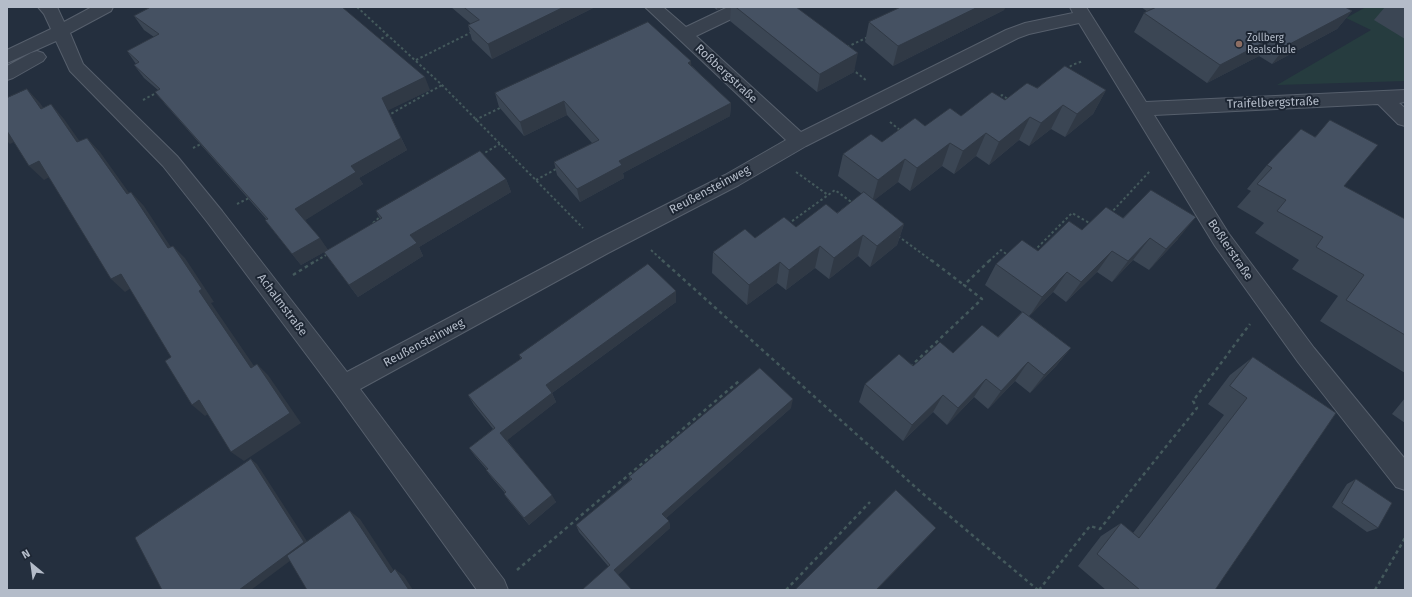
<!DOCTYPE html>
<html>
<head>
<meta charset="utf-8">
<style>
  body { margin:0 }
  #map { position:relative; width:1412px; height:597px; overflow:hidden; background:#242f3e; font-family:"Fira Sans",sans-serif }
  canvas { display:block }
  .frame { position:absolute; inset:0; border:8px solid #b4bcc9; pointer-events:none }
  .north { position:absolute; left:12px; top:545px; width:40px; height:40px; -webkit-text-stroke:3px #1d2633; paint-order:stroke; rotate:331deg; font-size:11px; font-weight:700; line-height:16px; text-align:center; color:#b4bcc9 }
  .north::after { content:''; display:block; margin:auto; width:14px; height:18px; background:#b4bcc9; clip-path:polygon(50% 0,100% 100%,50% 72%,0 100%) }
</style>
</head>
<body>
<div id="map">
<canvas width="1412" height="597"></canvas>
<div class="frame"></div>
<div class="north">N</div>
</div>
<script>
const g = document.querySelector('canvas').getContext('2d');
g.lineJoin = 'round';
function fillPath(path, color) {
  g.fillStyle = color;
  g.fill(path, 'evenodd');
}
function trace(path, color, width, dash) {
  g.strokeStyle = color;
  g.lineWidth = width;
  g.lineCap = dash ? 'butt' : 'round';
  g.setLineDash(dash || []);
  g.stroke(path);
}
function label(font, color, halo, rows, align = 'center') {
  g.font = font + ' "Fira Sans",sans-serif';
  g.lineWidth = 4;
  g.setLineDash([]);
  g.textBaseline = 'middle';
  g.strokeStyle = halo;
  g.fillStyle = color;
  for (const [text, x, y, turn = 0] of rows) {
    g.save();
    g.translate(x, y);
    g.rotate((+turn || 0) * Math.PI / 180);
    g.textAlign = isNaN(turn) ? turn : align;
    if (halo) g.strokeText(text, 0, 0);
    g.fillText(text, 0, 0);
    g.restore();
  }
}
fillPath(new Path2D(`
  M1366 7H1405V81L1277 85 1371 30 1346 18Z`), '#263c3f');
const minor = new Path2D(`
  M38 7H57L64 22 92 7H113L111 11 70 33 83 64 177 156 222 211 347 372 594 241 725 175 786 140 645 7H663L686 27 728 7H750L748 11 696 36 801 132 1006 30 1025 23 1073 13 1070 7H1086L1146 102 1405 90V102L1399 103 1405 108V126L1398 124 1378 104 1154 115 1229 234 1314 348 1405 459V490L1396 487 1298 362 1215 246 1079 23 1029 34 1018 38 806 146 739 185 608 253 360 389 504 580 508 590H477L336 394 208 223 163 166 70 71 56 41 7 63V50L51 29 44 14Z
  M37 51 43 53 46 57 43 61 13 78 7 80V66L31 53Z`);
trace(minor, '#565f6c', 2);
trace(new Path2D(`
  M357 7 442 85 583 228
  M377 41 388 35
  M847 47 868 37
  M416 60 472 32
  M852 69 867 81
  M1066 70 1072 65 1083 61
  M997 99 1002 95 1009 100
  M143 100 158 92
  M387 116 442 85
  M475 120 502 107
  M890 122 901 131
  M193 148 203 143
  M481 155 500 144
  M796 172 828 195
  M536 180 558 168
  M237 204 251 197
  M1110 214 1150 171
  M373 223 381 216
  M788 224 835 190 854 204
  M898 236 932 261
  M651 250 663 261
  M1034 251 1072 213 1091 224
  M316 261 328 254
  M989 261 1001 250 1009 256`), '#44595c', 2, [2.5, 2.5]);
trace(new Path2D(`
  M662 260 922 493 1038 590
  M931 260 964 285
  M293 275 317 260
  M910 367 982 299 964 285 990 260
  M517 570 739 381
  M786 590 870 502
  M1039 590 1090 526 1100 529 1197 408 1193 401 1250 324
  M1375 590 1405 538`), '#44595c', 2.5, [3.5, 3.5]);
fillPath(minor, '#38414e');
fillPath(new Path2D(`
  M451 7H595L492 59 472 40 468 25 471 24Z
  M713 7H725L717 10Z
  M731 7H796L854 72 817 92 730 21Z
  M1141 7H1345L1352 11 1337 29 1272 64 1259 56 1207 83 1134 32 1144 13 1148 12Z
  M1385 7H1405V39L1374 20Z
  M1004 10 893 66 865 42 869 22Z
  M134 16 430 90 388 110 407 150 359 178 363 184 305 220 328 250 380 219 376 211 506 179 511 192 419 247 423 256 358 297 333 264 324 252 301 265 265 220H267L165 104 155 92 158 90 144 78 134 65 136 64 127 51 154 37 144 30Z
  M692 66 731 103 730 116 623 173 624 178 580 202 557 175 554 162 592 143 567 115 524 136 499 107 495 93Z
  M1037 88 1106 90 1093 114 1065 137 1051 129 1029 146 1019 140 989 165 976 156 954 174 942 166 910 191 898 182 874 200 904 224 897 245 870 267 858 256 829 279 815 268 786 290 777 283 747 305 712 273 713 252 755 238 796 227 837 213 862 194 838 176 843 154 882 142 925 126 961 116Z
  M1267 165 1344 186 1405 219V373L1320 321 1338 296 1292 269 1299 260 1255 233 1264 223 1237 207 1251 191 1247 189Z
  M1123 218 1178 239 1149 270 1133 260 1112 282 1097 272 1066 302 1053 292 1029 316 1071 348 1056 366 1030 393 1015 381 988 409 974 397 947 425 933 412 903 441 859 402 865 384 998 337 1022 312 985 285 996 264 1038 251 1082 230Z
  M676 291V302L552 393 556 402 507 440 556 502 529 525 509 501 504 494 505 493 492 478 486 470H487L475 456 469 448 493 429 474 405 468 395 521 359 519 355Z
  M1253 357 1336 413 1215 590H1106L1078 566 1101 536 1121 523 1133 533 1224 415 1208 404 1230 375Z
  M1405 398V423L1392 414Z
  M791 408 666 518 669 521 670 528 618 574 608 566 579 532 576 525 630 480 629 477Z
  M1356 479 1378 528 1367 532 1332 507 1347 484Z`), '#3b4654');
fillPath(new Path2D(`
  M564 7H595L492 59 488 44Z
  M717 7H725L717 10Z
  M978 7H1006L1004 10 893 66 898 46Z
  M1352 11 1337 29 1272 64 1286 46Z
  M1272 38 1259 56 1207 83 1220 65Z
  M858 53 854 72 817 92 820 74Z
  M691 61 692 74 688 63Z
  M425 77 430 90 387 111 382 98Z
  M27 89 40 103 54 123 41 109Z
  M1106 90 1093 114 1065 137 1077 114Z
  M564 101 567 115 524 136 520 122Z
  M731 103 730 116 623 173 624 178 580 202 577 189 619 161Z
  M51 104 64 119 90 156 77 142Z
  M1063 105 1051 129 1029 146 1041 123Z
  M1030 117 1019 140 989 165 999 142Z
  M7 129 18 140 10 144 7 141Z
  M986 133 976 156 954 174 963 151Z
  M87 138 100 152 140 208 127 194Z
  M401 138 407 150 359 178 363 184 304 221 295 209 351 166Z
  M950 143 942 166 910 191 917 168Z
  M905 159 898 182 872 202 878 180Z
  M39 161 53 175 44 180 29 166Z
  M506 179 511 192 419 247 423 256 358 297 349 285 410 235Z
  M131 192 144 206 180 261 168 248Z
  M1196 217 1178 239 1149 270 1166 249Z
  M904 224 897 245 870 267 877 246Z
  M863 235 858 256 829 279 834 258Z
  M320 238 328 250 301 265 292 254Z
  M1150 238 1133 260 1112 282 1128 261Z
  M173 246 185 258 214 302 211 303 263 379 251 368 199 291Z
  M820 246 815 268 786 290 789 270Z
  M1112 251 1097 272 1066 302 1081 282Z
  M780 262 777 283 747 305 749 285Z
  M1067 272 1053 292 1029 317 1042 297Z
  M121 274 134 286 125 292 111 279Z
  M676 291V302L552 393 556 402 505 442 500 433 546 385Z
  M1071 348 1056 366 1030 393 1044 375Z
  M1028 362 1015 381 988 409 1001 391Z
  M257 364 268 375 301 423 244 461 231 452Z
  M986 379 974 397 947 425 958 408Z
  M943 395 933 412 903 441 912 425Z
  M793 399 791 408 663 521 662 514Z
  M199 400 212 411 205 416 192 405Z
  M251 459 257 464 310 546 251 590H239Z
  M552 495 556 502 529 525 524 518Z
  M350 511 360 519 400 580 391 573Z
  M669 521 670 528 617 576 614 570Z
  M936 528 929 536 877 590H876Z
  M395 569 404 576 413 590H409Z`), '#303945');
const building = new Path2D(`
  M151 7H342L425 77 382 98 401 138 351 166 356 172 295 209 320 238 292 254 265 220 268 219 155 92 160 89 134 65 139 62 127 51 159 34 134 16Z
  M464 7H564L488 44 468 25 479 20Z
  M736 7H796L858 53 820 74Z
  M901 7H978L898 46 869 22Z
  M1157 7H1345L1352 11 1286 46 1272 38 1220 65 1144 13Z
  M648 22 691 61 688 63 731 103 619 161 622 165 577 189 554 162 599 140 564 101 520 122 495 93Z
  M1065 66 1106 90 1077 114 1063 105 1041 123 1030 117 999 142 986 133 963 151 950 143 917 168 905 159 878 180 843 154 871 134 882 142 915 118 925 126 950 108 961 116 992 92 1005 100 1027 83 1037 88Z
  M27 89 41 109 51 104 77 142 87 138 127 194 131 192 168 248 173 246 202 289 199 291 251 368 257 364 290 413 231 452 199 400 192 405 165 361 171 357 121 274 111 279 39 161 29 166 7 131V98Z
  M1330 120 1378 145 1344 186 1405 219V335L1346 300 1364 275 1316 247 1323 237 1277 211 1286 200 1257 184 1272 168 1267 165 1301 129 1315 137Z
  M480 151 506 179 410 235 417 243 349 285 324 252 382 218 376 211Z
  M1151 190 1196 217 1166 249 1150 238 1128 261 1112 251 1081 282 1067 272 1042 297 996 264 1022 240 1038 251 1069 221 1082 230 1106 207 1123 218Z
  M864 192 904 224 877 246 863 235 834 258 820 246 789 270 780 262 749 285 713 252 745 229 755 238 784 217 796 227 826 204 837 213Z
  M648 264 676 291 546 385 552 393 500 433 552 495 524 518 504 494 506 492 486 470 488 469 469 448 495 428 468 395 522 358 519 355Z
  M1023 312 1071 348 1044 375 1028 362 1001 391 986 379 958 408 943 395 912 425 865 384 899 354 913 366 940 342 953 353 982 325 998 337Z
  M1253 357 1336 413 1215 590H1140L1097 554 1121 523 1139 538 1247 398 1230 386Z
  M760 368 793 399 662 514 669 521 614 570 632 590H584L583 589 610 565 576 525 632 479 629 477Z
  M251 459 304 542 239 590H162L135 538Z
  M1356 479 1392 503 1378 528 1342 503Z
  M896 490 936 528 876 590H795Z
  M350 511 391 573 395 569 409 590H307L287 556Z`);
fillPath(building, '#455162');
trace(building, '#303945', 1);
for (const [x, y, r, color] of [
  [1239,44,4,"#8d6e63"]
]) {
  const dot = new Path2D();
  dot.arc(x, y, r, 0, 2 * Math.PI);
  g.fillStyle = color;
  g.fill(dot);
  trace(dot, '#1d2633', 1.5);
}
label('10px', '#b4bcc9', '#1d2633', [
  ["Zollberg",1247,38],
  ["Realschule",1247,50]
], 'left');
label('12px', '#b4bcc9', '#1d2633', [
  ["Roßbergstraße",726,74,43],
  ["Traifelbergstraße",1273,103,-2],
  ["Reußensteinweg",710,190,-28],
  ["Boßlerstraße",1230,250,56],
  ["Achalmstraße",282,305,53],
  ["Reußensteinweg",424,343,-28]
]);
</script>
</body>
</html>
